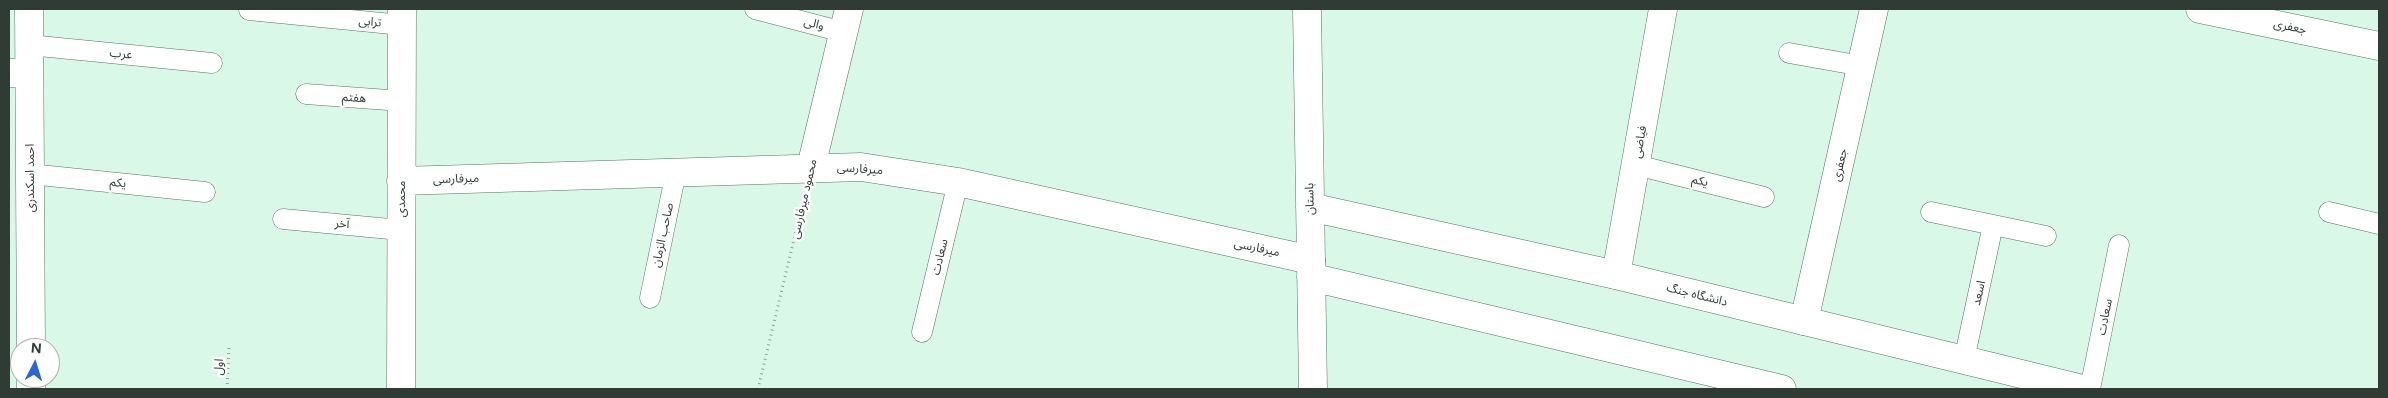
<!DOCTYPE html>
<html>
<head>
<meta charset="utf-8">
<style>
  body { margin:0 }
  #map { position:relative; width:2388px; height:398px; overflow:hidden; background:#daf8e7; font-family:Figtree,sans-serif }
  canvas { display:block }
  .frame { position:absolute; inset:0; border:10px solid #2f3b34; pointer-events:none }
  .north { position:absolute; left:10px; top:338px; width:50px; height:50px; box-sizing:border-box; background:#fff; border:1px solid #acb1ae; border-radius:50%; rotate:5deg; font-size:14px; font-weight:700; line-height:20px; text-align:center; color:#2f3b34 }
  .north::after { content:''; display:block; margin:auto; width:18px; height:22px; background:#2868d5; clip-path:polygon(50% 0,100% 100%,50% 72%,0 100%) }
</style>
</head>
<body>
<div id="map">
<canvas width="2388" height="398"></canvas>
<div class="frame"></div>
<div class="north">N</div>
</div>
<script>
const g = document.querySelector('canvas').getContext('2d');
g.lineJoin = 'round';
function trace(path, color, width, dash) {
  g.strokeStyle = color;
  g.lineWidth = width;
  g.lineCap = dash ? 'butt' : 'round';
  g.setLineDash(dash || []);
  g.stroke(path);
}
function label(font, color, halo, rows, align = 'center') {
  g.font = font + ' Figtree,"Noto Sans Arabic",sans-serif';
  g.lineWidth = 5;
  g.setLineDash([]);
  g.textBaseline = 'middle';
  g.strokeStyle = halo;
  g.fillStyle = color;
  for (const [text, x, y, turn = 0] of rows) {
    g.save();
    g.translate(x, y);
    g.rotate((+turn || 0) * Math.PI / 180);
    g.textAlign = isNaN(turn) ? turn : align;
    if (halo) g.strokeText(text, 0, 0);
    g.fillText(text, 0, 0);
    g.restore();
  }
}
const lane = new Path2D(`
  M755 9 843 32
  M249 10 402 25
  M29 45 212 63
  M1789 53 1862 66
  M306 94 402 101
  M1636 165 1764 197
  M30 174 205 192
  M1931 212 2046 236
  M2329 212 2379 224
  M283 219 401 230
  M650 298 676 172
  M922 332 958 182
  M1964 360 1993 225
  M2090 389 2119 245`);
const street = new Path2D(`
  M2200 9 2379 46
  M9 73H29
  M811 167 849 9
  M401 181 861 167 958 182 1311 260
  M1616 275 1663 9
  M1804 321 1874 9
  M401 389 402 9`);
const secondary = new Path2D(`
  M29 9 31 348
  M1307 9 1313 389
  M1310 207 1616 275 2083 389
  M1311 277 1782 389
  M31 378V389`);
trace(lane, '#587264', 21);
trace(street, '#587264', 29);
trace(secondary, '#587264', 29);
trace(new Path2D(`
  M227 389 229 346
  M758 389 803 202`), '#8da396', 3, [1, 4]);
trace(lane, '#fff', 20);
trace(street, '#fff', 28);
trace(secondary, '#fff', 28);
label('12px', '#2f3b34', '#fff', [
  ["ترابی",370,22,5],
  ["والی",814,24,15],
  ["جعفری",2290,27,12],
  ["عرب",121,54,6],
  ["هفتم",354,98,4],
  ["فیاضی",1640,142,-80],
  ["جعفری",1840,165,-77],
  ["میرفارسی",860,169,4],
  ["احمد اسکندری",30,178,-90],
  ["میرفارسی",456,179,-2],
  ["یکم",1700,181,14],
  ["یکم",118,183,6],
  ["محمدی",401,199,-90],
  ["محمود میرفارسی",804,199,-77],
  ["باستان",1310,199,-91],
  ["آخر",342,224,5],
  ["صاحب الزمان",663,235,-78],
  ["میرفارسی",1257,248,12],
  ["سعادت",940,257,-76],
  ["اسعد",1979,293,-78],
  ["دانشگاه جنگ",1697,295,14],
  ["سعادت",2105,317,-79],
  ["اول",219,367,-86]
]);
</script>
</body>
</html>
